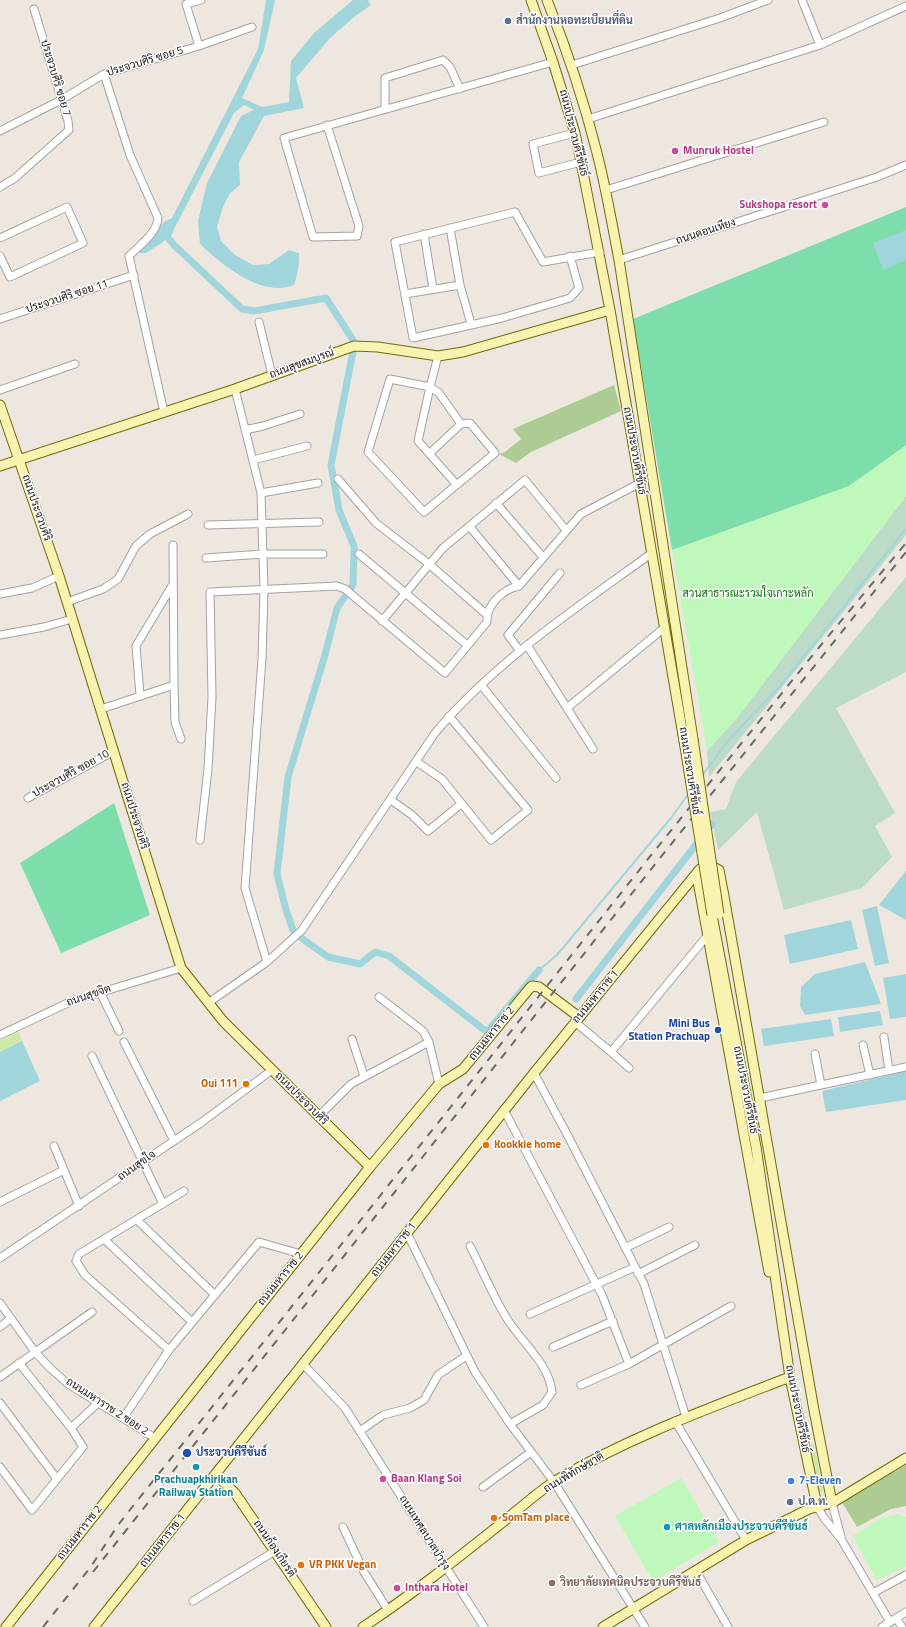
<!DOCTYPE html>
<html>
<head>
<meta charset="utf-8">
<style>
  body { margin:0 }
  canvas { display:block; background:#ede7e0 }
</style>
</head>
<body>
<canvas width="906" height="1627"></canvas>
<script>
const g = document.querySelector('canvas').getContext('2d');
g.lineJoin = 'round';
function fillPath(path, color) {
  g.fillStyle = color;
  g.fill(path, 'evenodd');
}
function trace(path, color, width, dash) {
  g.strokeStyle = color;
  g.lineWidth = width;
  g.lineCap = dash ? 'butt' : 'round';
  g.setLineDash(dash || []);
  g.stroke(path);
}
function label(font, color, halo, rows, align = 'center') {
  g.font = font + ' "Titillium Web",Sarabun,sans-serif';
  g.lineWidth = 3;
  g.setLineDash([]);
  g.textBaseline = 'middle';
  g.strokeStyle = halo;
  g.fillStyle = color;
  for (const [text, x, y, turn = 0] of rows) {
    g.save();
    g.translate(x, y);
    g.rotate((+turn || 0) * Math.PI / 180);
    g.textAlign = isNaN(turn) ? turn : align;
    if (halo) g.strokeText(text, 0, 0);
    g.fillText(text, 0, 0);
    g.restore();
  }
}
fillPath(new Path2D(`
  M19 1032 22 1041 0 1052V1041Z
  M814 1444 823 1491 822 1494 817 1487 810 1445Z`), '#cee8a5');
fillPath(new Path2D(`
  M614 385 621 411 531 452 516 463 499 454 505 452 521 439 513 429Z
  M906 1465V1506L891 1509 857 1527 842 1502Z`), '#accc94');
fillPath(new Path2D(`
  M906 496V535L709 777 707 751 737 718Z
  M906 577V672L836 708 895 813 875 826 892 857 862 888 784 910 757 812 718 850 710 812 726 809 736 782Z`), '#bddbc9');
fillPath(new Path2D(`
  M906 445V496L737 718 707 751 672 550 849 486Z
  M681 1478 719 1542 653 1581 615 1516Z
  M898 1514 906 1517V1567L876 1580 853 1536 881 1518Z`), '#bef9bb');
fillPath(new Path2D(`
  M906 207V445L849 486 672 550 633 319Z
  M114 803 150 915 61 953 20 863Z`), '#7dddab');
fillPath(new Path2D(`
  M266 0H275L264 50 242 98 262 107 289 102 291 61 315 32 353 0H368L371 5 354 17 330 38 296 78 304 108 264 116 239 162 240 185 230 193 223 207 217 226 221 241 235 255 253 265 269 264 289 250 299 253C299 265 298 274 294 285 262 298 222 265 200 244L198 221 207 183 241 116 254 110 244 105 234 113 173 231 163 242 146 253H138L164 222 172 218 258 49Z
  M906 230V260L883 270 873 243Z
  M906 871V920L879 905Z
  M877 906 889 963 875 966 862 910Z
  M851 920 858 949 790 964 784 935Z
  M865 962 881 1004 805 1015 800 1006 801 987 815 974Z
  M906 974V1017L890 1019 883 978Z
  M880 1011 883 1025 840 1032 838 1017Z
  M831 1019 834 1036 764 1046 761 1029Z
  M22 1041 40 1081 0 1101V1052Z
  M906 1071V1100L826 1112 822 1091Z`), '#a0d5db');
trace(new Path2D(`
  M701 777 727 742 781 685 906 529
  M539 970 557 955 671 818 689 793`), '#a0d5db', 2);
trace(new Path2D(`
  M170 230 167 237 175 246 242 309 254 311 326 298 353 340 354 346 331 465 339 510 354 546 353 585 337 608 325 655 288 777 277 874 286 910 293 930 300 937 328 957 360 964 375 952 389 956 487 1032 539 970
  M576 999 712 824`), '#a0d5db', 7);
const street = new Path2D(`
  M802 0 820 45
  M199 46 186 4 201 0
  M572 65 720 18 768 0
  M104 74 130 155 158 218C157 233 139 246 129 256L164 412
  M385 109V78L443 60 450 67 460 89
  M588 119 820 45 906 6
  M327 125 359 226 357 236 313 237 284 138C374 112 464 88 553 62
  M0 131 61 100 104 74 199 46 252 27
  M575 133 533 144 539 173 581 162
  M0 187 15 178 69 130 68 121 34 9
  M606 190 824 122
  M450 228 460 285 471 324
  M424 234 433 289
  M0 238 67 207 83 243 10 277 0 256
  M570 256 579 288 570 298 502 318 413 338 395 242 515 212 543 262 600 252
  M619 260 877 177 906 165
  M405 294 460 285
  M0 319 134 275
  M259 322 272 375
  M438 356 430 387 418 441 457 485
  M390 379 430 387 439 393 461 424 470 423 495 453 424 512 368 452Z
  M235 389 261 493 264 589 262 659 245 888 267 962
  M0 390 75 364
  M245 430 263 426 300 414
  M430 453 461 424
  M253 460 307 446
  M338 479 376 523 429 564 486 614
  M261 493 318 483
  M496 503 542 556
  M208 525 319 522
  M470 527 519 586 581 514 640 483
  M359 554 467 645
  M206 558 263 554H323
  M0 594 32 588 59 576
  M67 602 103 589 118 579 136 546 150 534 188 514
  M382 621 443 548 525 480 566 530
  M0 635 44 627 72 619
  M527 645 593 749
  M520 651 508 635 560 573
  M174 685 175 722 181 739
  M482 686 556 778
  M140 695 136 646 173 584
  M567 708 664 628
  M101 709 174 685 173 545
  M417 762 442 779 491 840 528 810 449 716
  M28 798 114 751
  M391 800 412 815 428 831 461 804
  M200 840 208 769 212 697 210 592 337 586 345 589 445 673 487 622C486 605 503 589 519 586
  M100 992 119 1031
  M379 997 423 1031 429 1042 439 1084
  M208 1003 267 962 302 930 435 733C496 661 576 608 652 553
  M575 1022 611 1052 707 936
  M0 1035 72 1001 181 968
  M884 1037 889 1070
  M352 1039 364 1076
  M124 1042 174 1141
  M863 1045 870 1075
  M611 1052 629 1068
  M815 1054 821 1085
  M92 1056 163 1204
  M534 1073 568 1136 644 1284 686 1417
  M760 1098 906 1067
  M504 1110 602 1295 629 1364
  M318 1117 351 1084 429 1042
  M54 1146 79 1206
  M0 1202 64 1170
  M137 1220 214 1294
  M407 1233 475 1372 510 1424 554 1482 645 1627
  M104 1239 192 1322
  M470 1246C482 1269 492 1294 506 1317 520 1341 549 1363 552 1392L543 1405 510 1424
  M625 1248 669 1227
  M0 1258 202 1122 272 1070
  M638 1274 695 1245
  M0 1303 35 1352 50 1368 68 1384 155 1438
  M530 1314 635 1267
  M0 1327 10 1319
  M553 1347 613 1321
  M169 1350 85 1275 76 1261 79 1254 184 1191
  M19 1363 71 1428 99 1402
  M304 1365 345 1408 484 1627
  M0 1377 92 1312
  M581 1385 629 1364 731 1306
  M0 1403 57 1479
  M124 1417 169 1350 259 1242 301 1254
  M675 1421 746 1540
  M360 1431 383 1415 410 1408 424 1400 438 1375 466 1356
  M0 1467 32 1510 83 1447 71 1428
  M483 1487 531 1452
  M832 1503 841 1537
  M817 1506 824 1518 841 1539 890 1622
  M343 1527 364 1572 388 1610
  M696 1571 728 1627
  M873 1593 906 1575
  M193 1601 275 1551
  M896 1618 902 1627
  M882 1627 906 1612`);
const secondary = new Path2D(`
  M531 0 553 62 575 133 581 162 610 310 684 741
  M547 0C567 50 584 101 597 153 606 188 612 224 619 260L693 739
  M0 405 59 576 181 968 223 1021 370 1167
  M0 466 235 389 354 346 378 347 438 356 463 352 610 310
  M697 876 769 1272
  M712 915 756 1147 790 1377 817 1506
  M814 1410 832 1503
  M216 1475 235 1493 326 1627
  M6 1627 370 1167 439 1084 463 1069 529 989 532 986 539 987 579 1017
  M94 1627 534 1073 700 869 711 866 719 870 724 896 815 1416
  M363 1627C410 1596 454 1561 498 1526 517 1511 535 1494 555 1481 629 1437 710 1408 790 1377
  M603 1627 746 1540 809 1509 832 1503 906 1458`);
trace(street, '#a2a2a2', 9);
trace(secondary, '#6f6d05', 11);
trace(street, '#fff', 7);
trace(secondary, '#f9f3b2', 9);
trace(new Path2D(`
  M93 1572 660 858 906 552
  M43 1627 90 1568 118 1525 652 854 816 651 906 543`), '#696969', 2, [8, 8]);
const secondaryBridge = new Path2D(`
  M693 739 719 914
  M684 741 712 915`);
trace(secondaryBridge, '#6f6d05', 11, []);
trace(secondaryBridge, '#f9f3b2', 9);
for (const [x, y, r, color] of [
  [508,21,4,"#5c6f8a"],
  [675,151,4,"#d1479c"],
  [825,205,4,"#d1479c"],
  [718,1030,4,"#1a4fb4"],
  [246,1084,4,"#e8710a"],
  [486,1145,4,"#e8710a"],
  [187,1453,5,"#1a4fb4"],
  [196,1467,4,"#0f9aa8"],
  [383,1479,4,"#d1479c"],
  [791,1481,4,"#3f7fe0"],
  [790,1502,4,"#5c6f8a"],
  [494,1518,4,"#e8710a"],
  [667,1527,4,"#0f9aa8"],
  [301,1565,4,"#e8710a"],
  [552,1583,4,"#8d6e63"],
  [397,1588,4,"#d1479c"]
]) {
  const dot = new Path2D();
  dot.arc(x, y, r, 0, 2 * Math.PI);
  g.fillStyle = color;
  g.fill(dot);
  trace(dot, '#fff', 1.5);
}
label('bold 11px', '#4e5e75', '#fff', [
  ["สำนักงานหอทะเบียนที่ดิน",516,21],
  ["ป.ต.ท.",798,1502]
], 'left');
label('11px', '#1b1b1b', '#fff', [
  ["ประจวบศิริ ซอย 5",145,62,-17],
  ["ประจวบศิริ ซอย 7",55,78,73],
  ["ถนนประจวบคีรีขันธ์",573,133,76],
  ["ถนนดอนเหียง",706,232,-18],
  ["ประจวบศิริ ซอย 11",67,297,-18],
  ["ถนนสุขสมบูรณ์",302,364,-20],
  ["ถนนประจวบคีรีขันธ์",634,451,80],
  ["ถนนประจวบศิริ",36,508,71],
  ["ถนนประจวบคีรีขันธ์",689,771,81],
  ["ประจวบศิริ ซอย 10",71,774,-29],
  ["ถนนประจวบศิริ",134,816,73],
  ["ถนนสุขจิต",89,996,-19],
  ["ถนนมหาราช 1",596,997,-50],
  ["ถนนมหาราช 2",492,1034,-51],
  ["ถนนประจวบคีรีขันธ์",745,1090,79],
  ["ถนนประจวบศิริ",301,1099,45],
  ["ถนนสุขใจ",137,1166,-35],
  ["ถนนมหาราช 1",394,1250,-52],
  ["ถนนมหาราช 2",281,1279,-51],
  ["ถนนมหาราช 2 ซอย 2",107,1407,33],
  ["ถนนประจวบคีรีขันธ์",797,1409,79],
  ["ถนนพิทักษ์ชาติ",574,1473,-31],
  ["ถนนมหาราช 2",80,1533,-52],
  ["ถนนเทศลบาลบำรุง",424,1533,58],
  ["ถนนมหาราช 1",163,1541,-51],
  ["ถนนก้องเกียรติ",274,1549,56]
]);
label('bold 11px', '#b23c85', '#fff', [
  ["Munruk Hostel",683,151],
  ["Sukshopa resort",817,205,"right"],
  ["Baan Klang Soi",391,1479],
  ["Inthara Hotel",405,1588]
], 'left');
label('11px', '#10770b', '#fff', [
  ["สวนสาธารณะรวมใจเกาะหลัก",748,594]
]);
label('bold 11px', '#164399', '#fff', [
  ["Mini Bus",710,1024],
  ["Station Prachuap",710,1037],
  ["ประจวบคีรีขันธ์",196,1453,"left"]
], 'right');
label('bold 11px', '#c56008', '#fff', [
  ["Oui 111",238,1084,"right"],
  ["Kookkie home",494,1145],
  ["SomTam place",502,1518],
  ["VR PKK Vegan",309,1565]
], 'left');
label('bold 11px', '#0d838f', '#fff', [
  ["Prachuapkhirikan",196,1480],
  ["Railway Station",196,1493],
  ["ศาลหลักเมืองประจวบคีรีขันธ์",675,1527,"left"]
]);
label('bold 11px', '#366cbe', '#fff', [
  ["7-Eleven",799,1481]
], 'left');
label('bold 11px', '#785e54', '#fff', [
  ["วิทยาลัยเทคนิคประจวบคีรีขันธ์",560,1583]
], 'left');
</script>
</body>
</html>
